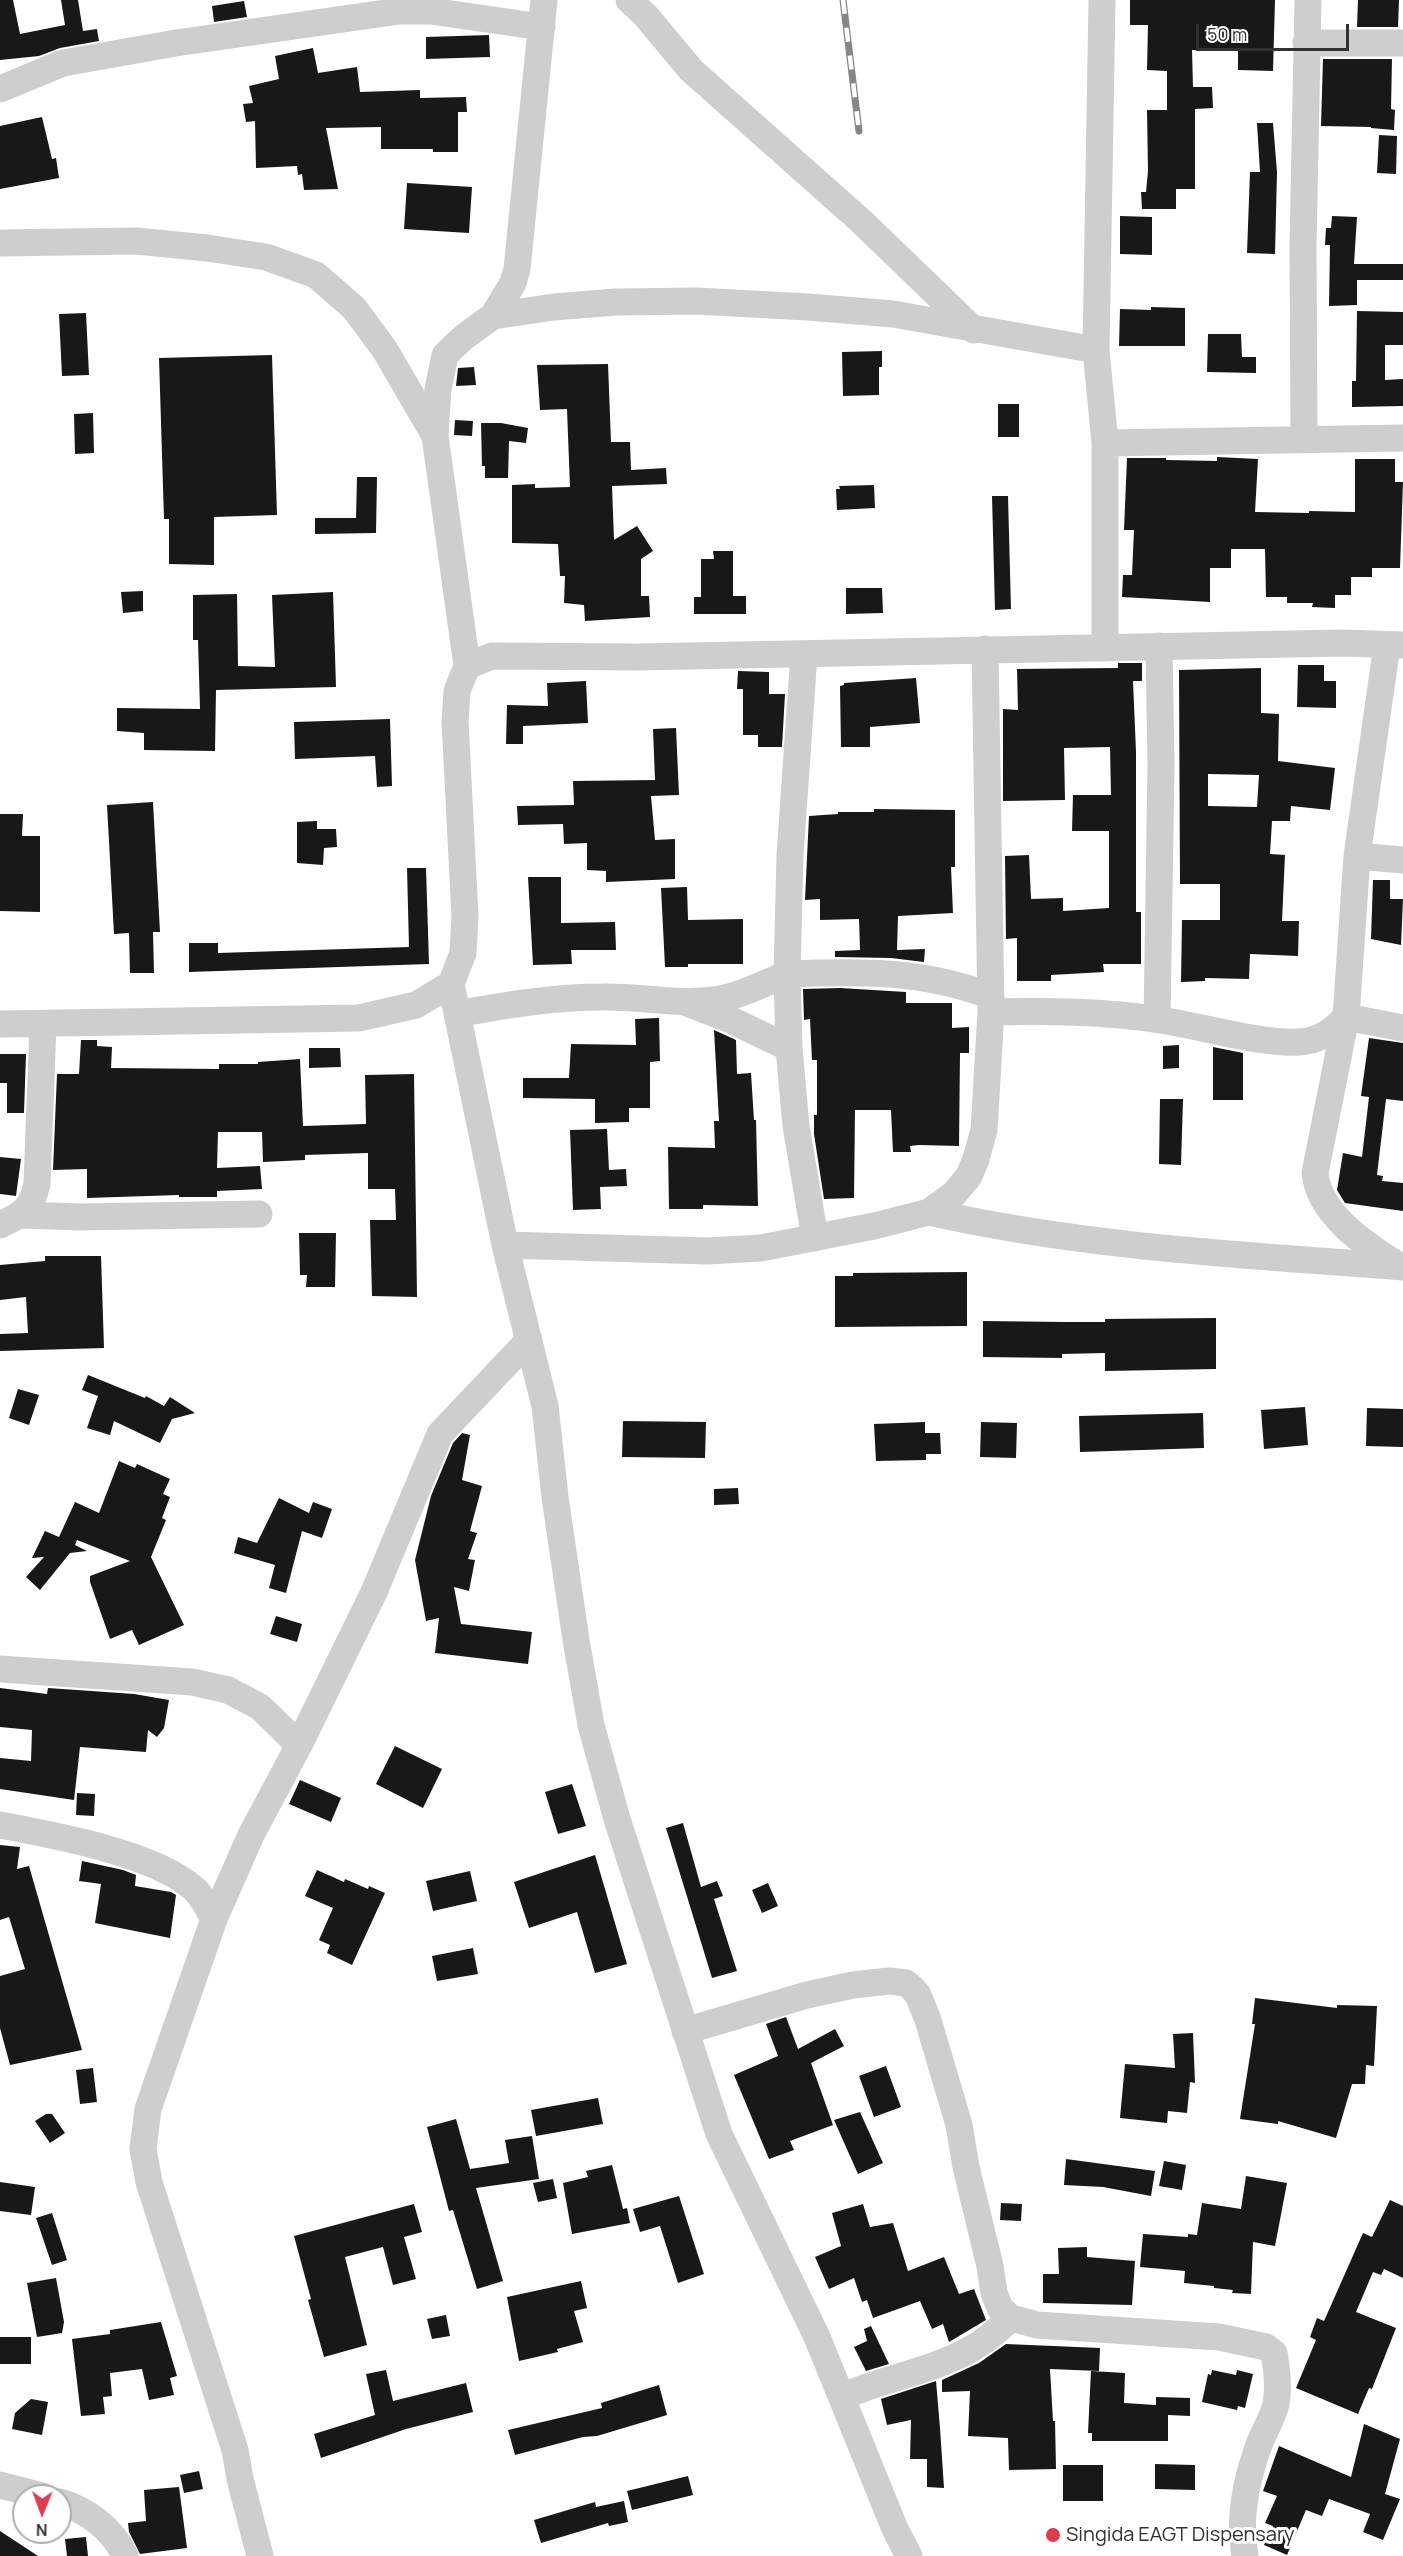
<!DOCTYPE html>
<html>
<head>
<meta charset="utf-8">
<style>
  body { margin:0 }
  #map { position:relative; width:1403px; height:2556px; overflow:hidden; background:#fff; font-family:Manrope,sans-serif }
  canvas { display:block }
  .north { position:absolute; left:12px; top:2484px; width:60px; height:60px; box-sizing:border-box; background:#fff; border:2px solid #adadad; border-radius:50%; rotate:181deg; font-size:16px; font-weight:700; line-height:24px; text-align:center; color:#313131 }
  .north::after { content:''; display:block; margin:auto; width:21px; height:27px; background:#e13b53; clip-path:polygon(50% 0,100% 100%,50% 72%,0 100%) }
  .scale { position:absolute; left:1196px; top:24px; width:153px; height:27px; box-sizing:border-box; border:3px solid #313131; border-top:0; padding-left:8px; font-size:18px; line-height:21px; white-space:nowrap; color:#313131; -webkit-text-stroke:4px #fff; paint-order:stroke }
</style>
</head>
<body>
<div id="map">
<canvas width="1403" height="2556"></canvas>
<div class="north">N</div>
<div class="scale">50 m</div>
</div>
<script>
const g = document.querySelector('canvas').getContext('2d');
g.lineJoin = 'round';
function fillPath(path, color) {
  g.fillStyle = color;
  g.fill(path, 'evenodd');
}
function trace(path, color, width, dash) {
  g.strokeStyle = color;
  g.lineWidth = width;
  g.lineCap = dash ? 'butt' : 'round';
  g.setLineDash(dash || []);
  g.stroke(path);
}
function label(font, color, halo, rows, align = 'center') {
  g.font = font + ' Manrope,sans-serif';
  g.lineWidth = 6;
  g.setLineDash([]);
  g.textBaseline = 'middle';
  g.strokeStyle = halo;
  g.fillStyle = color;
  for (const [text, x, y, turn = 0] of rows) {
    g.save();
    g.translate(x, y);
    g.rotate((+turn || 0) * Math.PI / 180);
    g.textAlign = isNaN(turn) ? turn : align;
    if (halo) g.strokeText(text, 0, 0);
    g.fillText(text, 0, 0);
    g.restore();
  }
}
fillPath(new Path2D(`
  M0 0H13L20 34 65 25 61 0H78L83 31 97 29 99 41 60 48 39 56 0 60Z
  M1130 0H1275L1273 71 1238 70V50H1192L1193 87H1212L1213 108 1195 109V189H1176V209H1142L1141 192H1146L1148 171 1147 110H1167V71L1147 70 1148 25H1130Z
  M1358 0H1399L1398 27H1357Z
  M244 1 247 17 214 22 212 6Z
  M489 35 490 57 426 59V37Z
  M313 48 318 73 357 67 360 92 420 90V98L466 97 467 112H458V152H433V149H381V127L326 128 338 189 304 190 302 174 298 175 297 166 256 168 255 121 246 122 243 104 253 103 249 86 279 79 275 56Z
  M1323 59H1392L1391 109 1395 110 1394 130 1371 128V127L1321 126Z
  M42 117 52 159 56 158 59 178 0 189V126Z
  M1257 123H1273L1277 172 1275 254 1247 253 1250 172H1260Z
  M1379 135 1397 136 1396 174 1377 173Z
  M407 183 472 187 469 233 404 229Z
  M1120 216 1152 217V255L1120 254Z
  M1332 216 1357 217 1354 264H1403V280H1357V305L1329 306 1330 245H1325L1326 228H1331Z
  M1151 307 1185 308V346H1119L1120 309 1151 310Z
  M1357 311 1403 312V345H1385V380L1403 379V406L1352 407V381H1356Z
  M86 313 89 375 62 376 59 314Z
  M1208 334H1241L1242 357H1256V373L1207 372Z
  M882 351V367H879V395L843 396 842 352Z
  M272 355 277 515 214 517V565L169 564V519H164L159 358Z
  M608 364 611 442H630L631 470 666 468 667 484 612 486 614 540 637 526 653 551 641 559V596H649L650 617 585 621 584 605 564 603 565 576H560L558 544 512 543V485L535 484V488L570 487 567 409 540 410 537 365Z
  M474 367 476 385 456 386 458 368Z
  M998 404H1019V437H998Z
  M93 413 94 453 75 454 74 414Z
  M455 420 473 421 472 436 454 435Z
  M481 423H501L528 428 526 443 509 441 508 478H485V466H482Z
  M1217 457 1258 459 1255 512 1309 513V511L1355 512V459H1395V482H1403L1400 568H1372V577H1351V595H1335V608L1312 607 1313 603H1287V597H1266L1265 549H1231V568H1210V602L1122 597 1123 575H1132L1134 530H1124L1127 458H1166V460L1217 461Z
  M357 477H377L376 533 315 534V518H356Z
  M874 485 875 508 837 510 836 489H840L839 486Z
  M992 496H1008L1011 609 995 610Z
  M713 551H733V596H746V614H694V597H701V559H714Z
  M846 588H882L883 613 846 614Z
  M143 591V611L123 613 121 592Z
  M333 592 336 687 216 690 215 751 144 750V733L117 731V708L200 709 198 640H193V595L237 594 238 666 275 667 272 595Z
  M1118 663H1142V681H1133L1136 752V912H1141V964H1103L1104 972 1051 975V981H1017V938L1006 939 1005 856 1029 855 1031 899 1063 898V911L1109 908V831H1072L1073 795H1111L1110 747 1064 748 1065 800 1003 801V709L1018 710 1017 669 1118 668Z
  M1298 665H1324V681H1336V708L1297 707Z
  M1261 668V713L1279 714 1278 761 1335 768 1330 810 1291 806 1290 821H1272L1270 854 1285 855 1282 921H1299L1298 956 1250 954 1249 979 1205 978V981L1181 982 1182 920H1220V884H1180L1179 670ZM1208 774 1259 775 1257 807 1208 806Z
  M738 671 769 672V694H785L782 747H758V735H743V689H737Z
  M916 678 920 723 870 727V747H841L840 686 844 685V683Z
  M586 681 588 723 523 726V744H506L507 705 548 706 547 683Z
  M390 719 392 786 377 787 375 756 295 759 294 722Z
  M676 728 679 795 651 796 655 840 675 839V879L606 882V871L587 870V843L564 844 563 824 518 825 517 806 574 805 573 781 655 780 653 729Z
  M153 802 160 932H153L154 973H130L129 933 114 934 107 805Z
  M874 809 955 810V867H951L953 913 898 916 897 950 925 949 924 962 891 958 835 957V951L860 950 859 919 820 920V899L805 900 809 816 838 814V812H874Z
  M0 814H23L22 836H40V912L0 911Z
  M317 821V829H336L337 847 324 848 323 865 297 863V822Z
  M407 868H426L429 964 189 972V943H218V953L409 947Z
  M528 877H561V923L615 922 616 950H571L572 964 533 965Z
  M1373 880H1390V899H1403L1401 945 1371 939Z
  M687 887 688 920 743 919V964H688V967H665L661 888Z
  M840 988 906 992V1003H952V1028L969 1027V1053H960L959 1146 919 1145 910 1146 911 1152H893L891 1110H855L854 1198 824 1199 814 1134V1115H817V1060H812L810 1019 804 1020 803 989Z
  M659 1018 660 1061 650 1062V1108H629V1122L595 1123V1099L523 1098V1078H569L571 1044 636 1045 635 1019Z
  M714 1030 736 1040 737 1074 751 1073 754 1120H756L758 1206 703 1205V1209H669L668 1147 715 1148 714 1121H719Z
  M1369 1038 1403 1043V1101L1386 1099 1377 1175 1383 1176 1382 1181 1403 1183V1211L1345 1203 1337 1190 1343 1153 1362 1157 1369 1097 1361 1096Z
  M81 1040H97V1046L112 1047 111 1068 219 1069V1064H258V1062L300 1059 303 1126 366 1124 365 1075 414 1074 417 1297 372 1296 370 1220H396L395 1189H368V1153L305 1155V1160L263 1162 262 1132H218L217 1168 260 1166 262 1189 217 1191V1197H179V1195L87 1198V1169L53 1170 57 1074H79Z
  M1179 1045V1068L1163 1069V1046Z
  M1213 1047 1243 1053V1100H1213Z
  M309 1048H340L341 1067 309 1068Z
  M0 1054H26L24 1113H7V1083H0Z
  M1160 1099H1183L1181 1165 1159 1164Z
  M607 1129 609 1170 626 1169 627 1186 600 1187 601 1209 573 1210 570 1130Z
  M0 1157 21 1159 16 1196 0 1194Z
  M299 1233H336L335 1287H306L307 1275H300Z
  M45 1256H101L104 1348 0 1351V1334L28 1333 26 1297 0 1300V1265L45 1261Z
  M967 1272V1326L835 1327V1276H853V1273Z
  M1216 1318V1369L1105 1371V1353L1062 1354V1358L983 1357V1321L1065 1322H1105V1319Z
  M88 1375 145 1398 146 1396 164 1406 170 1397 195 1413 172 1419 160 1443 114 1421 110 1435 87 1428 98 1396 82 1390Z
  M18 1389 39 1395 29 1425 9 1418Z
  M1305 1407 1308 1445 1264 1449 1261 1410Z
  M1367 1408 1403 1409V1447L1366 1446Z
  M1203 1413 1204 1448 1080 1452 1079 1416Z
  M623 1421 706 1422 705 1458 622 1457Z
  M925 1422V1433H940L941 1454H926V1460L876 1461 874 1424Z
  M981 1422 1017 1423 1016 1458 980 1457Z
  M462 1433 470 1435 462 1480 482 1486 470 1531 477 1533 468 1559 475 1560 469 1591 454 1587 461 1624 532 1632 528 1664 435 1653 439 1618 426 1621 415 1560 431 1496 453 1443Z
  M119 1461 135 1468 137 1464 170 1479 163 1494 170 1497 162 1518 166 1520 151 1557 184 1625 139 1645 132 1630 110 1639 90 1582V1576L130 1561 77 1540 75 1545 87 1551 70 1553 40 1590 26 1577 44 1557 32 1558 45 1531 59 1537 75 1502 99 1513Z
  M738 1488 739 1504 714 1505V1489Z
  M279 1498 309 1513 313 1502 332 1509 322 1538 302 1531 286 1593 269 1588 275 1565 234 1553 238 1537 257 1543Z
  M276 1616 302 1624 297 1642 270 1634Z
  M0 1688 47 1694 48 1688 134 1694 169 1700 164 1728 157 1737 148 1730 146 1752 80 1747 74 1800 0 1789V1758L31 1761 32 1730 0 1727Z
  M395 1746 442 1769 423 1808 376 1784Z
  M300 1780 341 1798 331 1822 289 1804Z
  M572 1784 586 1826 558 1834 545 1792Z
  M77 1793 95 1794 94 1816 76 1815Z
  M683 1823 701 1887 717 1881 723 1896 714 1899 737 1971 712 1978 666 1828Z
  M0 1845 20 1847 17 1869 29 1866 82 2050 10 2065 0 2028V1976L25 1969 9 1917 0 1920Z
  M595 1855 627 1964 595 1973 577 1912 529 1928 514 1882Z
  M82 1861 123 1870 136 1875 135 1886 171 1892 176 1895 170 1938 95 1923 101 1884 79 1881Z
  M317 1870 344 1882 345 1879 368 1889 369 1886 385 1893 352 1965 327 1953 330 1945 319 1940 333 1908 305 1896Z
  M470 1871 477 1901 433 1911 426 1881Z
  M768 1883 778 1906 762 1913 752 1890Z
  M473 1948 478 1974 437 1981 432 1956Z
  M1255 1998 1337 2008V2005L1377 2006 1374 2066 1366 2065 1365 2084H1352L1336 2138 1278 2121V2124L1240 2119 1255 2024H1252Z
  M786 2017 798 2049 835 2029 844 2046 811 2063 833 2125 790 2141 794 2150 769 2159 734 2075 778 2056 766 2024Z
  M1193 2033 1195 2083 1190 2082 1187 2113 1168 2111 1167 2123 1120 2118 1125 2064 1175 2068 1173 2034Z
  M886 2066 901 2107 874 2117 859 2076Z
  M93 2068 97 2102 80 2104 76 2070Z
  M598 2098 603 2124 536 2136 531 2110Z
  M860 2112 883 2163 858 2174 834 2120Z
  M46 2114H52L65 2133 50 2143 35 2121Z
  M456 2119 470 2169 509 2163 505 2140 532 2136 539 2179 476 2188 503 2281 477 2289 453 2210 449 2211 427 2127Z
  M1066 2159 1155 2171 1151 2196 1103 2187 1064 2185Z
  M1164 2161 1186 2165 1182 2190 1159 2186Z
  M612 2165 623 2209 627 2208 630 2223 572 2234 563 2183 588 2177 586 2171Z
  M1246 2176 1287 2183 1275 2246 1253 2242 1251 2294 1232 2293 1233 2290 1214 2288V2286L1184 2283 1185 2271 1140 2267 1143 2234 1188 2237V2234L1197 2235 1202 2203 1241 2209Z
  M553 2179 557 2198 538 2202 533 2183Z
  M0 2182 35 2187 31 2215 0 2211Z
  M679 2196 704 2274 678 2283 660 2226 640 2232 633 2209Z
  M1390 2200 1403 2206V2278L1384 2269 1381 2275 1373 2272 1356 2312 1396 2328 1372 2389 1369 2388 1358 2414 1296 2388 1316 2340 1310 2337 1317 2318 1324 2321 1363 2233 1372 2237Z
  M1001 2203 1022 2204 1021 2221 1000 2220Z
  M414 2204 422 2232 404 2237 416 2279 393 2285 383 2247 345 2257 367 2345 324 2357 308 2300 311 2299 294 2236Z
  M863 2204 870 2227 893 2223 908 2271 944 2257 959 2294 974 2289 986 2320 949 2342 943 2324 932 2329 920 2301 873 2318 867 2300 862 2302 854 2278 829 2289 815 2257 841 2246 832 2213Z
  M52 2213 67 2260 52 2265 36 2218Z
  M1087 2247V2257L1135 2261 1132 2305 1043 2303V2274H1059L1058 2248Z
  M56 2278 64 2322 62 2333 37 2337 27 2283Z
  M581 2281 587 2308 574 2311 583 2342 557 2349 558 2352 519 2361 507 2297Z
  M446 2315 450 2336 432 2339 427 2319Z
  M161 2322 177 2376 170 2378 174 2395 149 2400 142 2369 110 2373 112 2396 103 2397 105 2414 81 2416 72 2339 110 2334V2330Z
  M871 2326 889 2364 866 2371 854 2347 867 2341 864 2329Z
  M0 2337H31V2364H0Z
  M1006 2344 1100 2348 1099 2371 1050 2369 1053 2421H1055L1056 2469 1009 2470 1008 2438 968 2436 970 2391 942 2392V2380L979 2363Z
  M386 2370 393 2401 466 2383 473 2412 406 2429 321 2458 314 2434 375 2415 366 2374Z
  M1212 2370 1236 2375 1237 2370 1253 2374 1245 2408 1238 2406 1237 2410 1202 2402 1208 2374 1211 2375Z
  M1091 2371 1125 2373 1124 2403 1156 2405V2397L1190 2398V2416L1168 2415V2441H1092V2433H1088Z
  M936 2381 940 2428 944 2488 927 2487V2459H910L911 2420 887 2425 881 2399Z
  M659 2385 667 2415 597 2436 583 2437 515 2455 508 2430 602 2408 601 2403Z
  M31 2399 48 2402 42 2435 12 2429 15 2413Z
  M1364 2424 1400 2439 1385 2494 1400 2499 1383 2540 1363 2532 1370 2514 1329 2499 1322 2516 1306 2510 1287 2555 1264 2545 1273 2526 1265 2523 1277 2496 1263 2491 1279 2446 1351 2477Z
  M1155 2464 1195 2465V2490L1155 2489Z
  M1063 2465H1103V2501H1063Z
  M199 2471 203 2489 184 2493 180 2475Z
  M688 2476 693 2495 632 2510 627 2491Z
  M179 2487 187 2548 140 2554 129 2532 128 2523 146 2521 144 2490Z
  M624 2501 628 2522 609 2526 608 2523 541 2543 534 2520 595 2502 596 2507Z
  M0 2531 38 2556H0Z
  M86 2537 88 2556H67L65 2539Z`), '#181818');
trace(new Path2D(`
  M629 0 646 16 691 70 862 222 974 330
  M1102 0 1096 350 1105 443V648
  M1306 43H1403
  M0 89 63 63 176 43 400 11H430L542 27
  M0 243 136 241 207 248 266 257 316 275 354 308 385 350 435 436
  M493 316 513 283 517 269 544 0
  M1304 439 1303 246 1308 0
  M1105 443 1403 438
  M467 666 435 436 438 389 445 355 464 337 493 316 554 307 616 302 696 301 808 307 893 314 1096 350
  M1357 856 1403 860
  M451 984 505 1245 545 1406 555 1497 576 1640 591 1725 617 1819 719 2134 817 2337 895 2529 909 2556
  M689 1004 731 1020 789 1048
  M991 1012C1047 1011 1104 1011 1160 1020 1201 1026 1259 1044 1299 1042 1319 1041 1333 1031 1346 1017L1357 856 1387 645
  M457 1014C506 1005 554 997 603 997 640 996 677 1005 714 1000 740 996 763 984 787 974L790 855 804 654
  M1157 1019 1161 766 1159 646
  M0 1024 359 1018 416 1005 451 984 463 953 465 917 455 721 457 691 467 666 492 656 638 657 1342 643 1403 645
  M929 1212C1084 1247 1245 1255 1403 1267
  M22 1215 80 1217 259 1214
  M0 1225C23 1214 31 1210 37 1184L43 1024
  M815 1238 796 1126 789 1048 787 974C860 971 921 970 991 996
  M505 1245 707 1251 761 1248 874 1226 929 1212 954 1194 969 1176 976 1159 984 1130 991 1012 985 649
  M1398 1265C1365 1245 1319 1214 1315 1173L1346 1017 1403 1028
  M0 1669 192 1682 228 1690 260 1707 299 1745
  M0 1825C52 1835 154 1853 193 1888 202 1895 208 1909 214 1919
  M685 2031 807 1995 853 1985 889 1981 906 1983 912 1988 918 1995 928 2020 959 2125 966 2167 990 2266 994 2293 1000 2308 1011 2318 1037 2325 1219 2337 1266 2347 1274 2353C1277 2369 1279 2387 1276 2404 1273 2417 1265 2430 1260 2442 1247 2477 1238 2519 1245 2556
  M842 2397C883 2378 931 2372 971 2349 986 2341 999 2329 1011 2318
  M0 2485 43 2496
  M60 2502C87 2510 113 2529 125 2556
  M260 2556 240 2479 235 2450 149 2182 143 2149 148 2109 214 1919 251 1835 299 1745 374 1592 440 1434 529 1340`), '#cecece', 27);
const rail = new Path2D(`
  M843 0 859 131`);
trace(rail, '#868686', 7);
trace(rail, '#fff', 4.5, [14]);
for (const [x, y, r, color] of [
  [1053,2535,8,"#e13b53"]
]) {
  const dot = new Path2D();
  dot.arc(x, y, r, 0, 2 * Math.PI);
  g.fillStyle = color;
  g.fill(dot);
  trace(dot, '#fff', 2);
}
label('20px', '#313131', '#fff', [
  ["Singida EAGT Dispensary",1066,2535]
], 'left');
</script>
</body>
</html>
